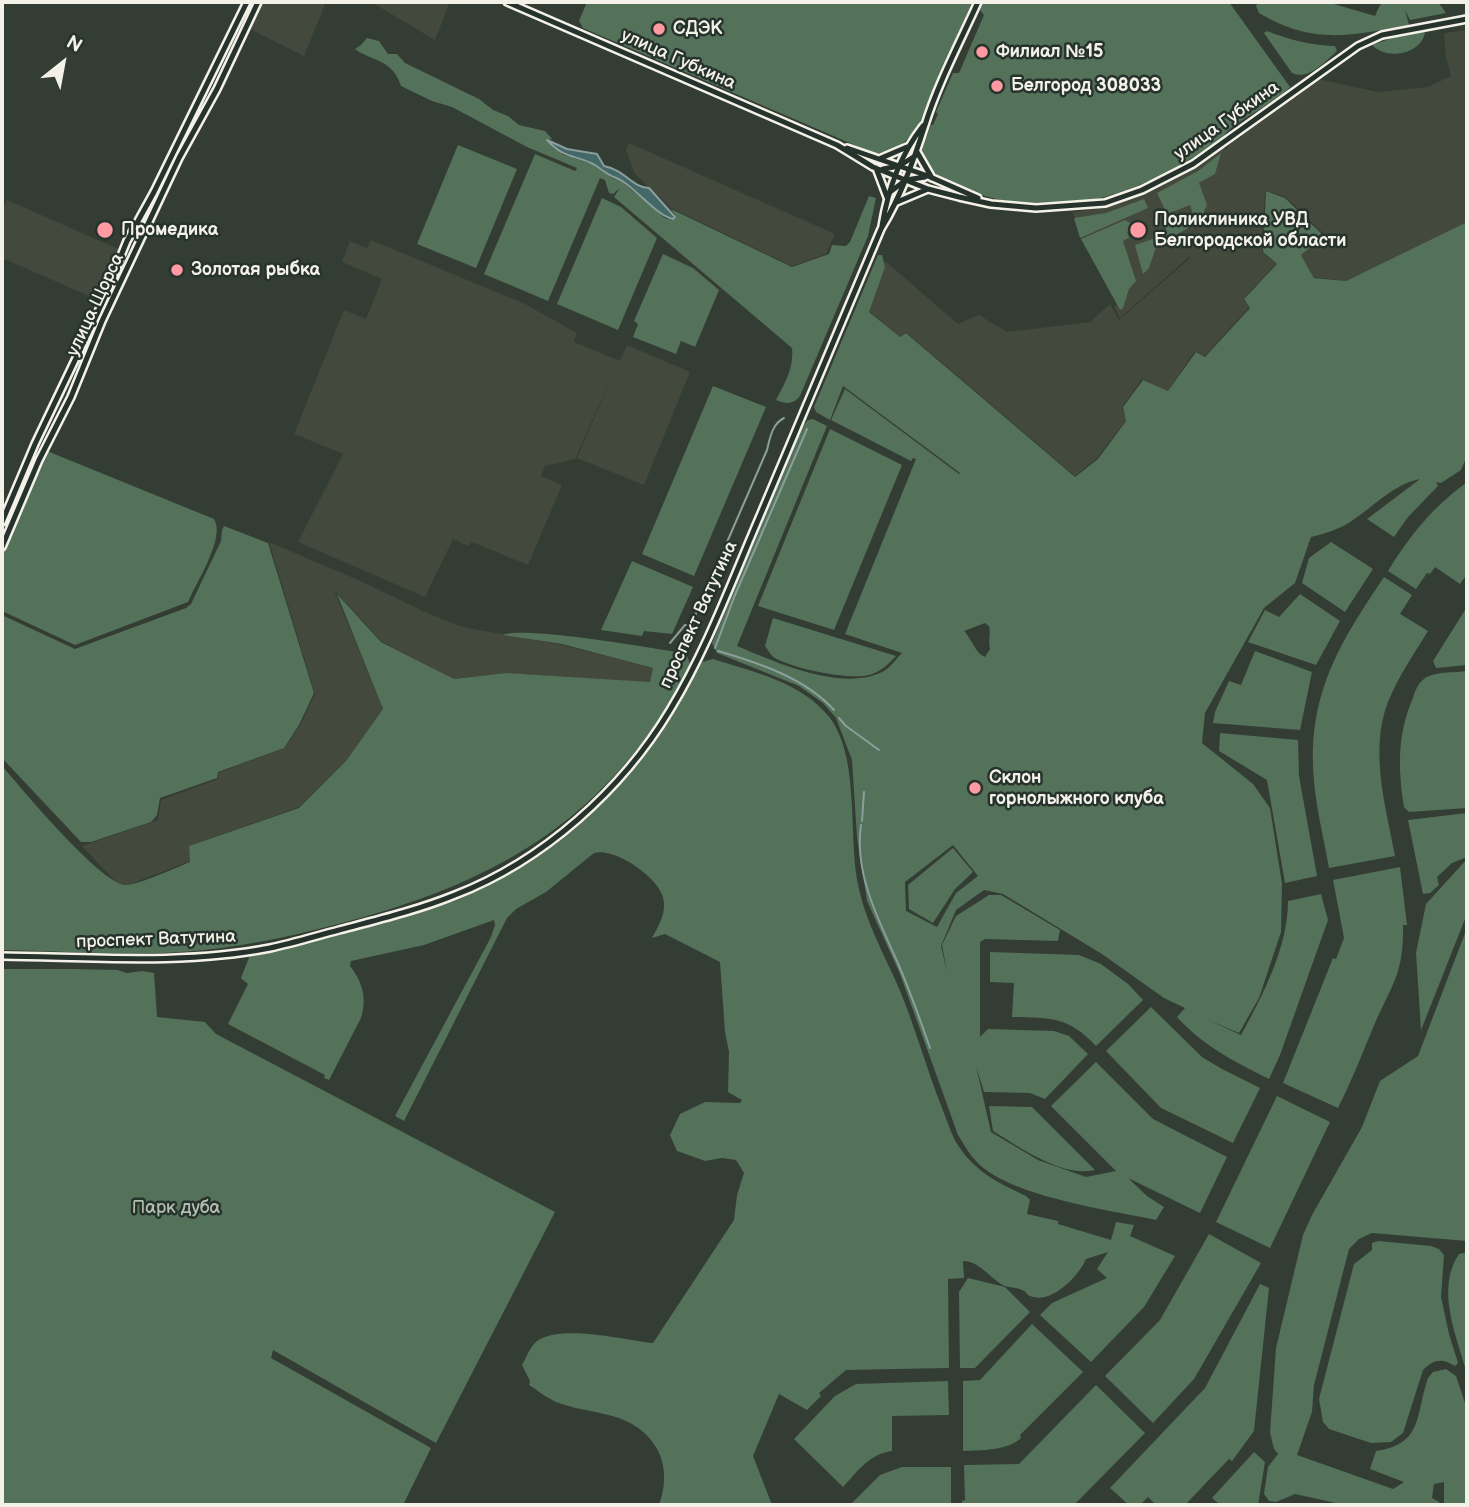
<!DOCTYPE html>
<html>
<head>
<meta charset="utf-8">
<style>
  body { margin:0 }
  #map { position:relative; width:1469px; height:1507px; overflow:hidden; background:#333d34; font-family:"Balsamiq Sans",sans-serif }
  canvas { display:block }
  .frame { position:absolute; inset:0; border:4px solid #f4f1e8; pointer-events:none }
  .north { position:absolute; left:28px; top:28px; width:70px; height:70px; -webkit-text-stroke:5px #26332d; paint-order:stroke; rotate:31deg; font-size:19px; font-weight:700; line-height:28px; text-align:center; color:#f4f1e8 }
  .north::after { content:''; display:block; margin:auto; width:24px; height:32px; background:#f4f1e8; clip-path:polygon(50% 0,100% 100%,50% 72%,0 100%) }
</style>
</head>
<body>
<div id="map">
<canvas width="1469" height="1507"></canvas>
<div class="frame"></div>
<div class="north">N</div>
</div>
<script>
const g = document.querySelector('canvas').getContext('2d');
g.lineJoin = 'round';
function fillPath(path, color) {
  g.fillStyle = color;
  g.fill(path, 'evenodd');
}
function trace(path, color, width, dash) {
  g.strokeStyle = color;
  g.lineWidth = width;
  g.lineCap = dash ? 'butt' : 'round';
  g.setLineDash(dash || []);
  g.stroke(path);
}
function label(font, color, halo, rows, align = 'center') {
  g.font = font + ' "Balsamiq Sans",sans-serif';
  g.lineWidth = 5;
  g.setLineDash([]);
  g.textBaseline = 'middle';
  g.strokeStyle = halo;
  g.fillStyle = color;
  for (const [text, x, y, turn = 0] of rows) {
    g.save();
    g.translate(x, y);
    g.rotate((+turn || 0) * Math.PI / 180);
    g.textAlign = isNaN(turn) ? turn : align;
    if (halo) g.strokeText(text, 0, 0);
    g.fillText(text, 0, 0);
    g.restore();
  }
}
fillPath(new Path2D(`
  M261 2H326L304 56 248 28Z
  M371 2H450L435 40Z
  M1467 30V222L1346 281 1314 277 1301 255 1318 241 1335 245 1286 197 1265 190 1262 252 1276 264 1243 299 1249 307 1205 356 1195 351 1168 391 1142 379 1122 407 1126 420 1097 458 1075 476 906 332 900 337 869 311 885 261 958 324 979 315 1007 332 1090 322 1110 304 1119 320 1189 259 1191 255 1120 318 1114 307 1117 304 1079 234 1073 212 1105 208 1155 190 1196 167 1222 147 1227 150 1228 146 1318 79 1378 92 1428 87 1451 76 1446 58 1444 33Z
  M629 143 835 234 826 254 792 266 671 208 635 174 626 150Z
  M7 200 123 251 102 295 94 298 89 296 2 258V211Z
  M371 240 525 304 577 333 574 342 620 361 627 345 690 372 644 485 577 458 618 363 575 459 545 466 541 476 562 485 528 565 472 542 468 546 453 539 425 597 298 542 343 454 294 434 344 310 366 319 382 279 342 262 350 241 367 248Z
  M269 542 365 583 427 613 463 627 562 645 653 668 650 683 506 673 454 679 381 641 334 590 383 709 346 761 299 807 189 846 190 861 128 885 117 883 82 846 158 820 161 800 218 779V773L284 748 300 726 315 694Z`), '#43493d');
fillPath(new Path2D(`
  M587 2H972L920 124C911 139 892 155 873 153L583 28 579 21Z
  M983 2H1229L1290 87C1277 103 1230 123 1224 136 1148 192 1061 226 968 190 945 181 930 176 921 151L931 125H933L938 114 936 112 953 73H959L984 15 980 10Z
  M1259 2H1327L1375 16 1380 5 1385 2H1438L1446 13 1410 20 1405 10 1409 25C1350 36 1313 45 1259 13L1256 6Z
  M1267 31C1290 40 1310 45 1335 46L1337 51C1326 61 1308 81 1292 73L1264 33Z
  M1425 32C1422 54 1387 61 1372 45L1401 35Z
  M367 38 379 41 388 54H397L405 63 479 99 493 110 508 116 519 125 545 131 552 139 546 140 553 148 564 155 592 164 612 178 622 182 665 218 673 220 676 217 671 209 792 267 829 254 832 245 846 246 850 242 869 196 876 198 868 236 800 396C793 405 786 404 776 400 785 383 794 368 792 348L614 197 620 188 613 194 609 193 605 180 600 178 548 301 484 274 535 154 575 171 577 168 527 147 452 107 432 101 401 86C392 58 372 62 355 49L361 45Z
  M458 145 517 169 476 268 417 244Z
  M1221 153 1215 174 1199 183 1207 205 1201 218 1192 226 1188 216 1193 214 1190 205 1167 214 1157 193 1198 171Z
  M1266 191 1285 198 1334 246 1318 241 1301 255 1314 278 1346 281 1467 222V456L1461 470 1441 483 1436 482 1438 486 1408 517 1394 537 1367 519 1420 479C1394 484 1374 506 1353 520 1340 529 1327 533 1311 537L1295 583 1264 608 1205 713 1202 743 1253 784 1270 808 1282 884 1281 932 1259 998 1239 1033 1206 1019 1241 1035C1263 995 1288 947 1288 901L1321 894 1328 920 1280 1055 1269 1079C1234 1061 1204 1047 1177 1017L1185 1008 1164 998 1102 954 1003 894 984 890 956 910 941 946 947 972 942 945 956 916 989 895H1001L1060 930 1058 941 985 939 980 942V1037L988 1029 1054 1031 1069 1036 1088 1054 1045 1099 1030 1093 984 1092 976 1066 991 1132 1038 1160 1086 1177 1116 1171 1051 1106 1096 1062 1153 1119 1227 1157 1200 1213 1128 1178 1147 1196 1164 1207 1156 1220C1109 1210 1015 1197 980 1165 970 1156 965 1146 958 1135L900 974 867 901 857 837 852 760 836 718 823 703 799 686 717 653 712 643 802 427 808 420 813 419 827 426 737 646C775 662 848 695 887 669 892 665 897 658 902 653L845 634 916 459 913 458 911 461 831 420 845 389 959 474 960 473 843 386 830 420 816 412 814 407 878 255H882L885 267 869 312 900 337 906 333 1075 477 1098 459 1126 421 1123 407 1143 380 1168 391 1196 352 1205 357 1250 308 1244 299 1277 264 1263 252ZM985 623 989 626C991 634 988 641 990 649L985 657C975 653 972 639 964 631ZM953 845 978 876 956 893 937 927 906 911 905 882Z
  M602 198 621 207 657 238 618 330 557 304Z
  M1144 199 1148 208 1080 238 1074 218 1106 213Z
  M1184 218 1188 228 1156 247 1149 268 1143 274 1135 245 1167 234 1165 226Z
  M1125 220 1140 228 1127 232 1129 238 1123 241 1136 281 1129 289 1123 308 1120 310 1081 239Z
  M663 254 693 268 719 290 695 347 681 341 676 354 633 337 638 324 634 321Z
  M713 386 766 407 694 576 642 554Z
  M830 429 902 465 834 630 758 606Z
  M47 451 214 519C226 537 196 583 188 602L75 645 2 611V551L42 456Z
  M1467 482V574L1460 584 1435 567 1430 574 1427 573 1416 589 1388 571C1411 534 1432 508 1467 482Z
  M224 526 268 543 314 693 299 725 284 748 218 772 217 778 160 798 157 815 151 822 91 842H81L2 758V615L75 649 186 608 191 604 221 541 222 530Z
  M1331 542 1373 569 1345 612 1302 583 1309 558Z
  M632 561 693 587 672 634 644 631 642 636 601 630Z
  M1384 577 1412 595 1400 614 1428 631C1414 654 1398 677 1388 702 1369 751 1386 807 1395 856L1329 868C1323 834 1314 800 1313 766 1310 689 1343 638 1384 577Z
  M337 594 381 642 454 679 506 673 650 682 653 668 562 644 503 635C525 626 650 648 682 653L687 656 690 664C680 695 646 740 624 765 547 854 449 895 338 924 285 938 236 948 182 952 122 956 61 951 2 950V837L4 826 2 823V766C22 789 99 882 125 885 136 886 177 867 190 862L189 846 299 808 346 761 383 709Z
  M1300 594 1340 621 1316 665 1248 642 1265 610 1279 617Z
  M1467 607V665L1436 668 1433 661Z
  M773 618 896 656C888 665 880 672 869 675 847 680 795 669 775 658 771 656 768 650 765 646Z
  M1255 651 1312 672 1300 730 1213 723 1215 712 1229 681 1241 685Z
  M713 659C754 672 802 682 830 718 860 759 848 834 858 884 865 922 886 957 901 993 916 1030 927 1070 942 1108 948 1122 952 1139 962 1151 979 1174 1001 1184 1026 1196L1030 1200 1027 1214 1058 1221V1224L1111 1240 1116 1222 1134 1225 1130 1236 1175 1256 1144 1307 1091 1362 1040 1315 1052 1303 1107 1278 1097 1269 1108 1252 1086 1259C1079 1276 1051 1305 1030 1296 1024 1293 1028 1292 1022 1290 1017 1287 1010 1288 1005 1286 991 1280 980 1261 963 1261L964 1278 948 1279 949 1368 846 1370 819 1393 821 1396 807 1410 779 1394 753 1456 772 1505H659C676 1459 650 1423 604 1414 588 1410 571 1408 556 1402 547 1398 537 1390 529 1385L530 1381 522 1365C526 1358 530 1347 536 1342 557 1323 626 1340 653 1343L734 1220 737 1195 744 1173 736 1160 722 1158 705 1161 677 1151 670 1135 680 1114 705 1102 740 1103 742 1100 728 1092 729 1052 725 1032 720 962 665 934 652 938C659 925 667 912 663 897 657 876 614 847 594 853L546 892 516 909 507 918 404 1121 395 1116 491 937 495 925 494 920 424 945 351 961 350 966C363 983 367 998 361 1018L329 1080 324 1078 325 1075 228 1024 248 984 241 978 250 955 378 925 458 900 526 864 559 840 610 795 647 752 672 715 702 662Z
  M1467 671V808L1409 812 1404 807C1398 769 1397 734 1413 698 1415 691 1418 683 1424 679 1434 671 1455 673 1467 671Z
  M1220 733 1298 740 1299 776 1317 876 1285 883 1267 780 1219 751Z
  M1467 813V857L1452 863 1437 877 1439 885 1430 893 1423 894 1408 820Z
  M953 848 973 872 955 889 933 923 909 909 908 885Z
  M1467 859V914L1421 1030 1416 953 1426 904Z
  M1400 867 1407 925H1403C1404 972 1393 983 1375 1023 1363 1052 1352 1080 1338 1108L1283 1083 1333 958 1336 959 1344 938 1333 880Z
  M1467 928V1241L1372 1233 1359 1239 1349 1249 1314 1385 1312 1412 1297 1455 1393 1489 1404 1482 1370 1469 1376 1451C1423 1444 1415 1417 1428 1378L1433 1372 1446 1369 1456 1376 1467 1409V1505H1444V1482L1434 1484 1432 1498 1439 1502V1505H1345L1295 1494 1276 1502 1269 1501 1264 1494 1268 1467 1278 1454 1274 1449 1270 1432 1276 1348 1303 1235 1312 1215 1362 1127 1380 1081 1418 1056Z
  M990 952 1079 955 1101 964 1128 984 1143 1000 1096 1046C1068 1016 1051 1018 1012 1017L1014 983 990 982Z
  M2 969H72L117 970 127 973 142 971 154 973 157 1017 205 1022 216 1034 555 1212 436 1443 273 1350 271 1358 431 1448 403 1505H2Z
  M1151 1007 1202 1057 1222 1069 1260 1088 1233 1143 1161 1108 1106 1051Z
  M1277 1096 1330 1122 1270 1248 1216 1222Z
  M989 1106 1032 1107 1095 1170C1063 1178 1021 1148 993 1131Z
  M1209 1234 1261 1263 1194 1379 1153 1423 1105 1376 1160 1320Z
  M1378 1241 1431 1246 1439 1249 1444 1255 1441 1297 1449 1334 1458 1363 1455 1366C1442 1358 1434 1359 1423 1370L1403 1433 1391 1442 1371 1443 1329 1429 1323 1422 1319 1399 1354 1264 1372 1250V1243Z
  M1467 1252V1374C1457 1337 1435 1289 1459 1254Z
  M968 1278 1005 1287 1030 1312 975 1368H960L959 1292Z
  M1260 1284 1269 1288 1254 1431 1232 1461 1229 1459 1185 1505H1156L1148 1497 1140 1505H1129L1110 1488 1205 1388Z
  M1032 1324 1083 1372 1020 1435 1021 1438C1007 1451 982 1450 963 1451V1381L980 1380Z
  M948 1381 949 1415 892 1416V1451C869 1454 858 1471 843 1487L794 1439 835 1396 856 1384Z
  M1096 1385 1145 1433 1074 1505H962V1501L965 1500 964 1465 1019 1464Z
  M1254 1452 1265 1462 1258 1505 1218 1503 1212 1498Z
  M902 1467H951V1505H850L880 1475Z`), '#547159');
const water = new Path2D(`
  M547 140 567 149 597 154 604 166C625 170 633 188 649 188L675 217 673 219C658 216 638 192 625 183 619 178 611 177 605 172 600 169 596 165 591 163 573 155 562 157 547 140Z`);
fillPath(water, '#436867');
trace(water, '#8a9f9b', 2);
trace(new Path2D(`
  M670 643 685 625H691L767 450C770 438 772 424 784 418
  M715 648 735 595 807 429
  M718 651C759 663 805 678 834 710
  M839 718 846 726 879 750
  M862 821 864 792
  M861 825C854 873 878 919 897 961 909 989 920 1019 930 1048`), '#8a9f9b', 2);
const secondary = new Path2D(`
  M507 2 837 145 873 167 928 189 959 197 991 204 1036 208 1105 203 1142 190 1193 164 1358 46 1382 35 1467 19
  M847 148 928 176 978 198
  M917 152 932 178
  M879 159 907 147
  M876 168 887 197
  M883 169 899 166 915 156
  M890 192 906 180 925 177
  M897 202 928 189
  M2 522 35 444 98 312 127 241 154 192 247 2
  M2 547 39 460 71 397 102 321 179 158 217 89 258 2`);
const primary = new Path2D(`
  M882 226C888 189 900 155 923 126
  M2 956C90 957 183 965 270 948 293 943 316 936 339 930 377 920 418 910 455 895 543 861 622 790 670 710 707 649 731 583 759 518 799 421 840 325 881 229 901 196 913 162 925 125 938 83 960 42 978 2`);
trace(secondary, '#f4f1e8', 10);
trace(primary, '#f4f1e8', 10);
trace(secondary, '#26332d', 5);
trace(primary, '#26332d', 5);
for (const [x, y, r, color] of [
  [659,29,7,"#ff9aa2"],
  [982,52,7,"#ff9aa2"],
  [997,86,7,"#ff9aa2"],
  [105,230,9,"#ff9aa2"],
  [1138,230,9,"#ff9aa2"],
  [177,270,7,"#ff9aa2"],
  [975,788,7,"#ff9aa2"]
]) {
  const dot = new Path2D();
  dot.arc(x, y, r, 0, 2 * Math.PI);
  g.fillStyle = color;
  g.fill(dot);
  trace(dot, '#26332d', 2.5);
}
label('bold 18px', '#f4f1e8', '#26332d', [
  ["СДЭК",673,29],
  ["Филиал №15",996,52],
  ["Белгород 308033",1011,86],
  ["Поликлиника УВД",1154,220],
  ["Белгородской области",1154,241],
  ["Промедика",121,230],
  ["Золотая рыбка",191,270],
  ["Склон",989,778],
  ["горнолыжного клуба",989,799]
], 'left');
label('18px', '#f4f1e8', '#26332d', [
  ["улица Губкина",678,60,24],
  ["улица Губкина",1227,121,-35],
  ["улица Щорса",96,305,-65],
  ["проспект Ватутина",699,615,-65],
  ["проспект Ватутина",156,940,-2]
]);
label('18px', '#b4beaf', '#26332d', [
  ["Парк дуба",176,1208]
]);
</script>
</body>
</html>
